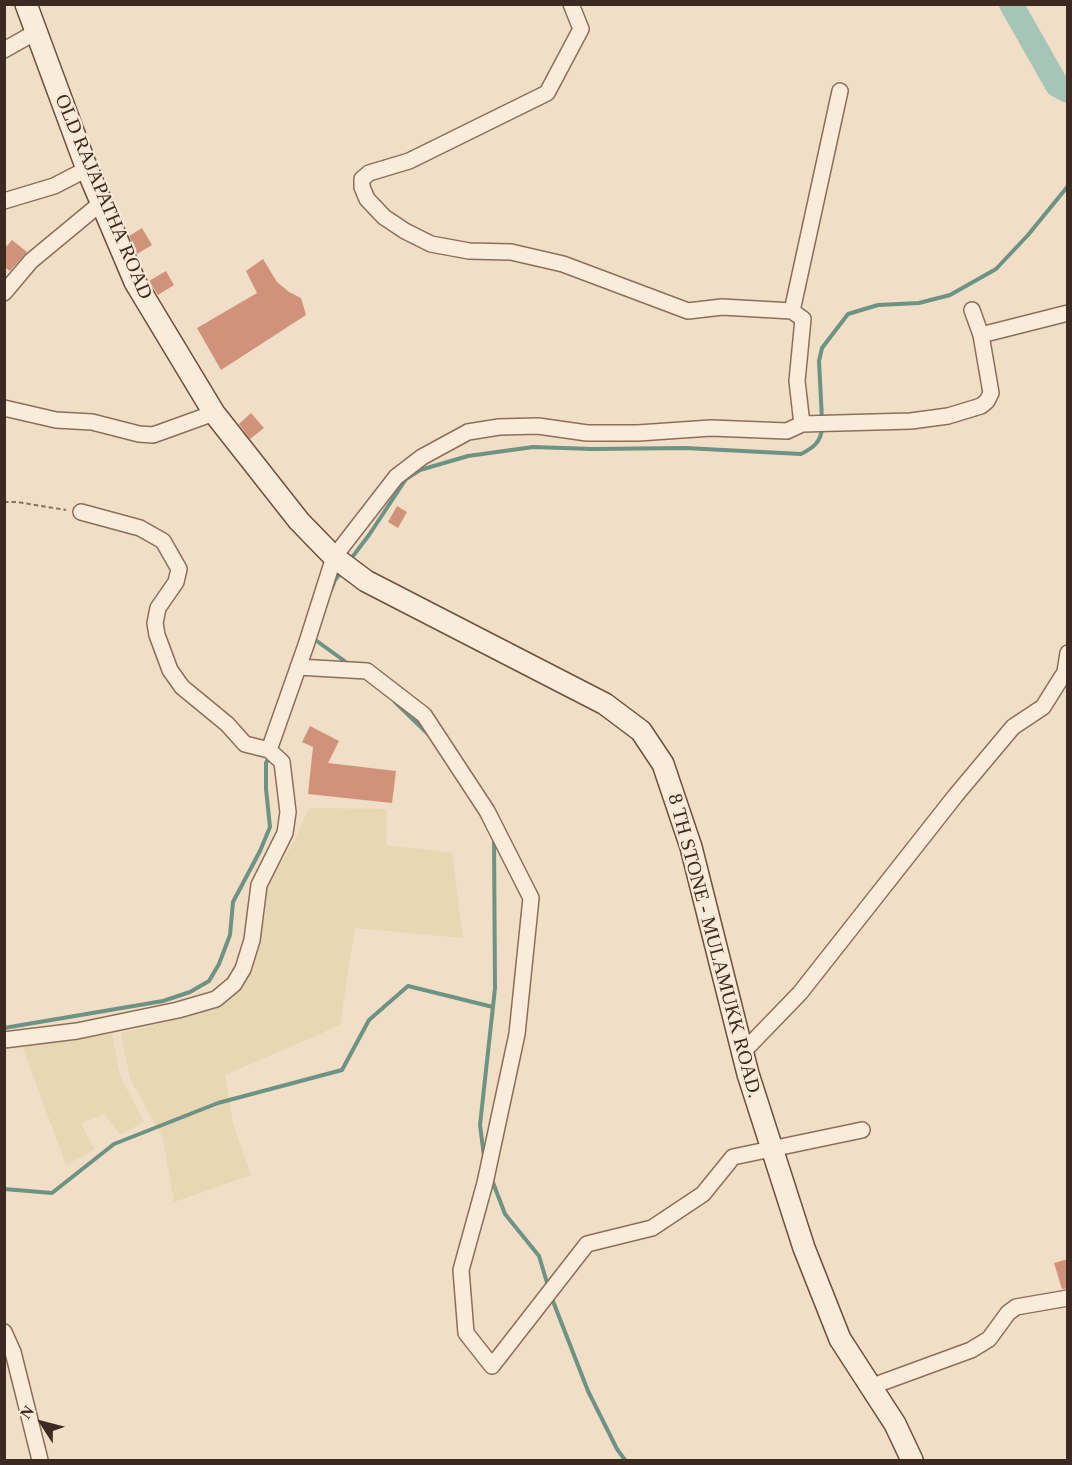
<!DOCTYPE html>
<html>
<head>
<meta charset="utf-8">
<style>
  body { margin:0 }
  #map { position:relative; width:1072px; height:1465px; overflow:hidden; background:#f0dec6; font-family:Georgia,serif }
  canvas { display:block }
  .frame { position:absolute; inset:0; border:6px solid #3c291f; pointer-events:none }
  .north { position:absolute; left:12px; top:1393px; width:60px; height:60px; -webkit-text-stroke:4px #f7e9d6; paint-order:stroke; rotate:306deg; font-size:16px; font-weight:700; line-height:24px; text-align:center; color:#3c291f }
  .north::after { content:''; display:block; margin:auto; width:21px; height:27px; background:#3c291f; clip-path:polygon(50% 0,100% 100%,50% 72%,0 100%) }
</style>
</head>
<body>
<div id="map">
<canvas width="1072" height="1465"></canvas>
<div class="frame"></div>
<div class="north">N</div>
</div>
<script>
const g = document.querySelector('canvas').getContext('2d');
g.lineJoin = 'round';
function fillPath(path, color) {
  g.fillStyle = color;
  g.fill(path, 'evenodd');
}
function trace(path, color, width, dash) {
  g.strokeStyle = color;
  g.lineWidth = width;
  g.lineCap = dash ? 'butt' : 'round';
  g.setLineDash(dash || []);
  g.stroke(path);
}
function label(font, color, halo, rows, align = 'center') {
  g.font = font + ' Georgia,serif';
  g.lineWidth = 4.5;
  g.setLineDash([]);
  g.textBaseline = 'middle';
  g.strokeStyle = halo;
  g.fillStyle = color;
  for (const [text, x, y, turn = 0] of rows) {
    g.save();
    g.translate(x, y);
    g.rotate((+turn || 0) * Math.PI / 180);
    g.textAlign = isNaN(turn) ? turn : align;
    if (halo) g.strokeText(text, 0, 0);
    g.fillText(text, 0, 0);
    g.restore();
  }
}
fillPath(new Path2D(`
  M309 808 387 809 386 845 452 853 463 938 355 928 340 1025 225 1075 233 1124 251 1175 174 1202 163 1138 130 1079 121 1033 194 1015 222 1003 244 983 259 941 268 884 293 843Z
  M112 1034 120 1076 144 1122 120 1135 104 1114 81 1123 94 1150 66 1165 21 1043Z`), '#e7d7b3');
trace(new Path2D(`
  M822 420 819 361 822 348 848 314 878 305 919 303 950 295 996 269 1028 235 1068 186
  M350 560 369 535 406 479 420 470 468 456 533 447 592 449 685 448 801 454C813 448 821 442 822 428
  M331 590 335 580 342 571
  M314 639 350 665
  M395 702 428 734
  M4 1028 163 1001 190 992 209 981 219 964 230 935 233 902 260 851 270 827 266 789V763L270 755
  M484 1156 480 1125 495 988 494 838
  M492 1180 505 1214 539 1256 548 1286
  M4 1189 52 1193 114 1144 218 1103 342 1070 369 1020 408 986 493 1007
  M551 1296 588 1391 617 1449 625 1460`), '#6d9384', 4);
trace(new Path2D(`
  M1011 4 1057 85 1068 91`), '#a7c4b8', 24);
fillPath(new Path2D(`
  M142 228 152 245 137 254 129 236Z
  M12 240 27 252 10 271 4 267V249Z
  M263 259 277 282 289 292 301 298 306 315 221 370 197 328 257 293 246 271Z
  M166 271 174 285 158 295 149 281Z
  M251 413 264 428 250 439 239 424Z
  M397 506 407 512 398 528 388 522Z
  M310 726 339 741 328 763 396 771 392 803 308 794 313 747 302 742Z
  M1068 1259V1288L1062 1289 1054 1263Z`), '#d0927a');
const minor = new Path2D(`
  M571 4 581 29 547 93 409 161 369 173 362 179V187L367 199 384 217 405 231 431 244 469 251 511 252 563 264 688 311 722 307 792 311 803 319 797 381 802 424
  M4 50 36 32
  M4 201 54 186 87 169
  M4 293 31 261 101 203
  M972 310 981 335
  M792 311 840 91
  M4 408 56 420 92 422 139 434 153 435 214 413
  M81 512 140 528 163 541 179 569 176 582 158 608 155 623 157 635 170 670 182 687 227 724 245 744 269 750
  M298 667 367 671 424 715 487 811 531 898 517 1034 485 1183 461 1270 466 1333 492 1366 587 1244 652 1228 703 1194 733 1157 862 1130
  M269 750 306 645 334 557 396 477 422 457 468 432 499 427 538 426 587 433H638L711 428 787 431 802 424 911 421 948 416 981 406 987 401 991 393 981 335 1068 313
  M4 1040 77 1031 178 1010 216 999 234 984 243 969 252 940 259 885 285 833 288 812 282 762 269 750
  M742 1053 800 993 956 795 1013 727 1043 707 1065 672 1068 653
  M4 1332 13 1352 40 1460
  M870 1387 971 1350 989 1339 1008 1313 1016 1307 1068 1298`);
const secondary = new Path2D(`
  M26 4 87 169 135 282 214 413 299 521 334 557 366 581 605 704 641 731 663 764 691 847 748 1074 804 1248 840 1339 895 1424 912 1460`);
trace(minor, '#8d6e5a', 18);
trace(secondary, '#6f4f3d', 24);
trace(new Path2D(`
  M4 502H17L66 510`), '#8d6e5a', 2, [4.5, 3]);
trace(minor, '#faecda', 15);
trace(secondary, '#faecda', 21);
label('20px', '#3c291f', '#f7e9d6', [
  ["OLD RAJAPATHA ROAD",103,197,67],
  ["8 TH STONE - MULAMUKK ROAD.",714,946,75]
]);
</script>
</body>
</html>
